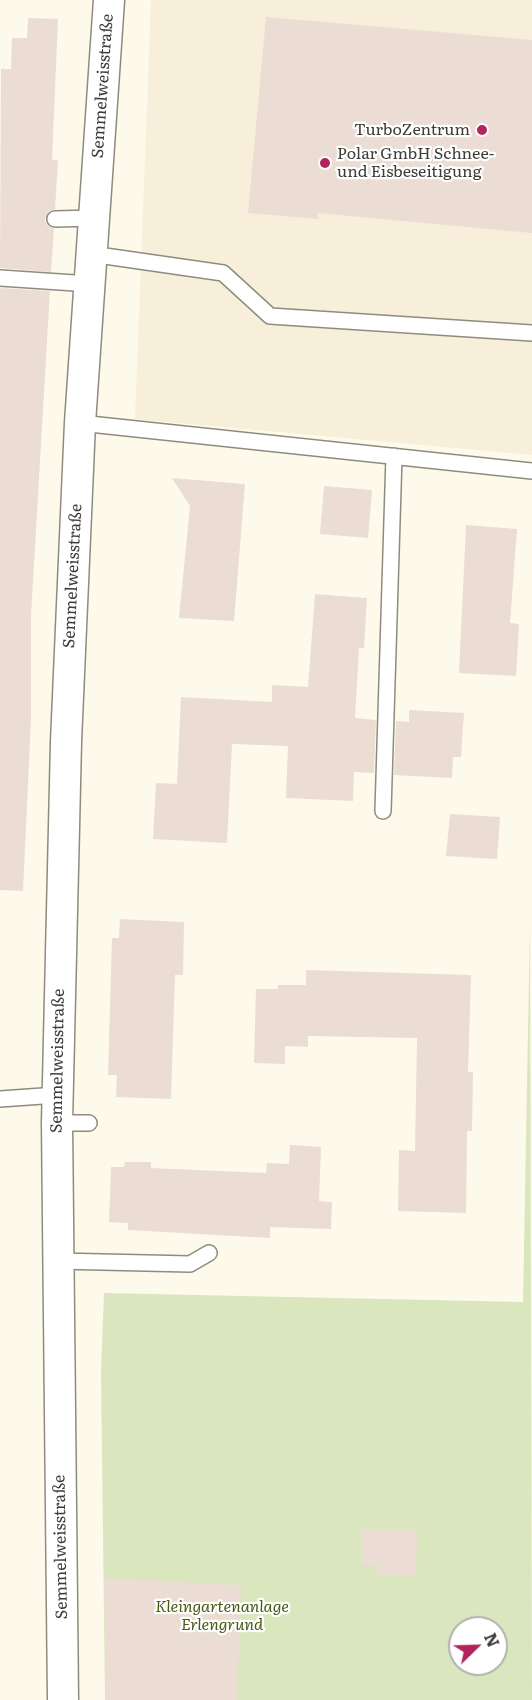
<!DOCTYPE html>
<html>
<head>
<meta charset="utf-8">
<style>
  body { margin:0 }
  #map { position:relative; width:532px; height:1700px; overflow:hidden; background:#fefaeb; font-family:Literata,serif }
  canvas { display:block }
  .north { position:absolute; left:448px; top:1616px; width:60px; height:60px; box-sizing:border-box; background:#fff; border:2px solid #b2b1af; border-radius:50%; rotate:67deg; font-size:16px; font-weight:700; line-height:24px; text-align:center; color:#3e3c36 }
  .north::after { content:''; display:block; margin:auto; width:21px; height:27px; background:#b1245c; clip-path:polygon(50% 0,100% 100%,50% 72%,0 100%) }
</style>
</head>
<body>
<div id="map">
<canvas width="532" height="1700"></canvas>
<div class="north">N</div>
</div>
<script>
const g = document.querySelector('canvas').getContext('2d');
g.lineJoin = 'round';
function fillPath(path, color) {
  g.fillStyle = color;
  g.fill(path, 'evenodd');
}
function trace(path, color, width, dash) {
  g.strokeStyle = color;
  g.lineWidth = width;
  g.lineCap = dash ? 'butt' : 'round';
  g.setLineDash(dash || []);
  g.stroke(path);
}
function label(font, color, halo, rows, align = 'center') {
  g.font = font + ' Literata,serif';
  g.lineWidth = 4.5;
  g.setLineDash([]);
  g.textBaseline = 'middle';
  g.strokeStyle = halo;
  g.fillStyle = color;
  for (const [text, x, y, turn = 0] of rows) {
    g.save();
    g.translate(x, y);
    g.rotate((+turn || 0) * Math.PI / 180);
    g.textAlign = isNaN(turn) ? turn : align;
    if (halo) g.strokeText(text, 0, 0);
    g.fillText(text, 0, 0);
    g.restore();
  }
}
fillPath(new Path2D(`
  M151 0H532V455L135 419Z`), '#f7efd9');
fillPath(new Path2D(`
  M530 920 532 1700H105L101 1371 104 1293 523 1302ZM460 1628H496V1664H460Z`), '#dae7be');
fillPath(new Path2D(`
  M266 17 532 40V233L318 213V219L248 213Z
  M28 18 58 19 52 160H58L55 209 49 211 45 219 47 225 54 229 51 272 0 268 1 69H11L12 38H27Z
  M0 288 50 291 31 615V719L23 891 0 890Z
  M172 478 245 484 234 621 179 618 190 506Z
  M324 486 372 490 368 538 320 534Z
  M466 525 517 529 510 623 519 624 516 676 459 673Z
  M315 594 367 598 364 648H359L355 718 376 720 374 773 354 772 353 801 286 798 288 746 232 744 227 843 153 839 156 783 177 784 181 697 272 702V685L308 687Z
  M409 710 464 713 461 757H453L452 778 394 775 396 721 409 722Z
  M450 814 500 817 497 859 446 856Z
  M120 919 184 922 183 975H175L171 1099 116 1097 117 1075H108L112 938H119Z
  M306 970 471 975 468 1072H473L472 1131H467L466 1213 398 1211 399 1150 415 1151 417 1038 308 1036V1047L285 1046V1064L254 1063 256 989H278V985H306Z
  M290 1145 321 1147 319 1201 332 1202 331 1229 270 1227V1238L128 1230V1223L109 1222 111 1167H124L125 1162H151V1168L266 1173 267 1163 289 1164Z
  M362 1529 417 1530 416 1577 376 1575V1565H361Z
  M104 1578 241 1585 237 1700H106Z`), '#ebdcd4');
const service = new Path2D(`
  M55 219 94 218
  M91 254 223 273 270 316 532 333
  M0 278 90 284
  M80 423 532 471
  M383 811 394 456
  M0 1099 57 1095
  M57 1123H89
  M58 1261 190 1264 209 1253`);
const minor = new Path2D(`
  M63 1700 57 1123 66 742 80 423 109 0`);
trace(service, '#8f8b7e', 18);
trace(minor, '#8f8b7e', 33);
trace(service, '#fff', 15);
trace(minor, '#fff', 30);
for (const [x, y, r, color] of [
  [482,130,6,"#b1245c"],
  [325,163,6,"#b1245c"]
]) {
  const dot = new Path2D();
  dot.arc(x, y, r, 0, 2 * Math.PI);
  g.fillStyle = color;
  g.fill(dot);
  trace(dot, '#fff', 2);
}
label('16px', '#3e3c36', '#fff', [
  ["Semmelweisstraße",103,86,-86],
  ["Semmelweisstraße",73,576,-87],
  ["Semmelweisstraße",58,1061,-89],
  ["Semmelweisstraße",61,1547,-91]
]);
label('16px', '#3e3c36', '#fff', [
  ["TurboZentrum",470,130],
  ["Polar GmbH Schnee-",337,154,"left"],
  ["und Eisbeseitigung",337,172,"left"]
], 'right');
label('italic 16px', '#4b5a15', '#fff', [
  ["Kleingartenanlage",222,1607],
  ["Erlengrund",222,1625]
]);
</script>
</body>
</html>
